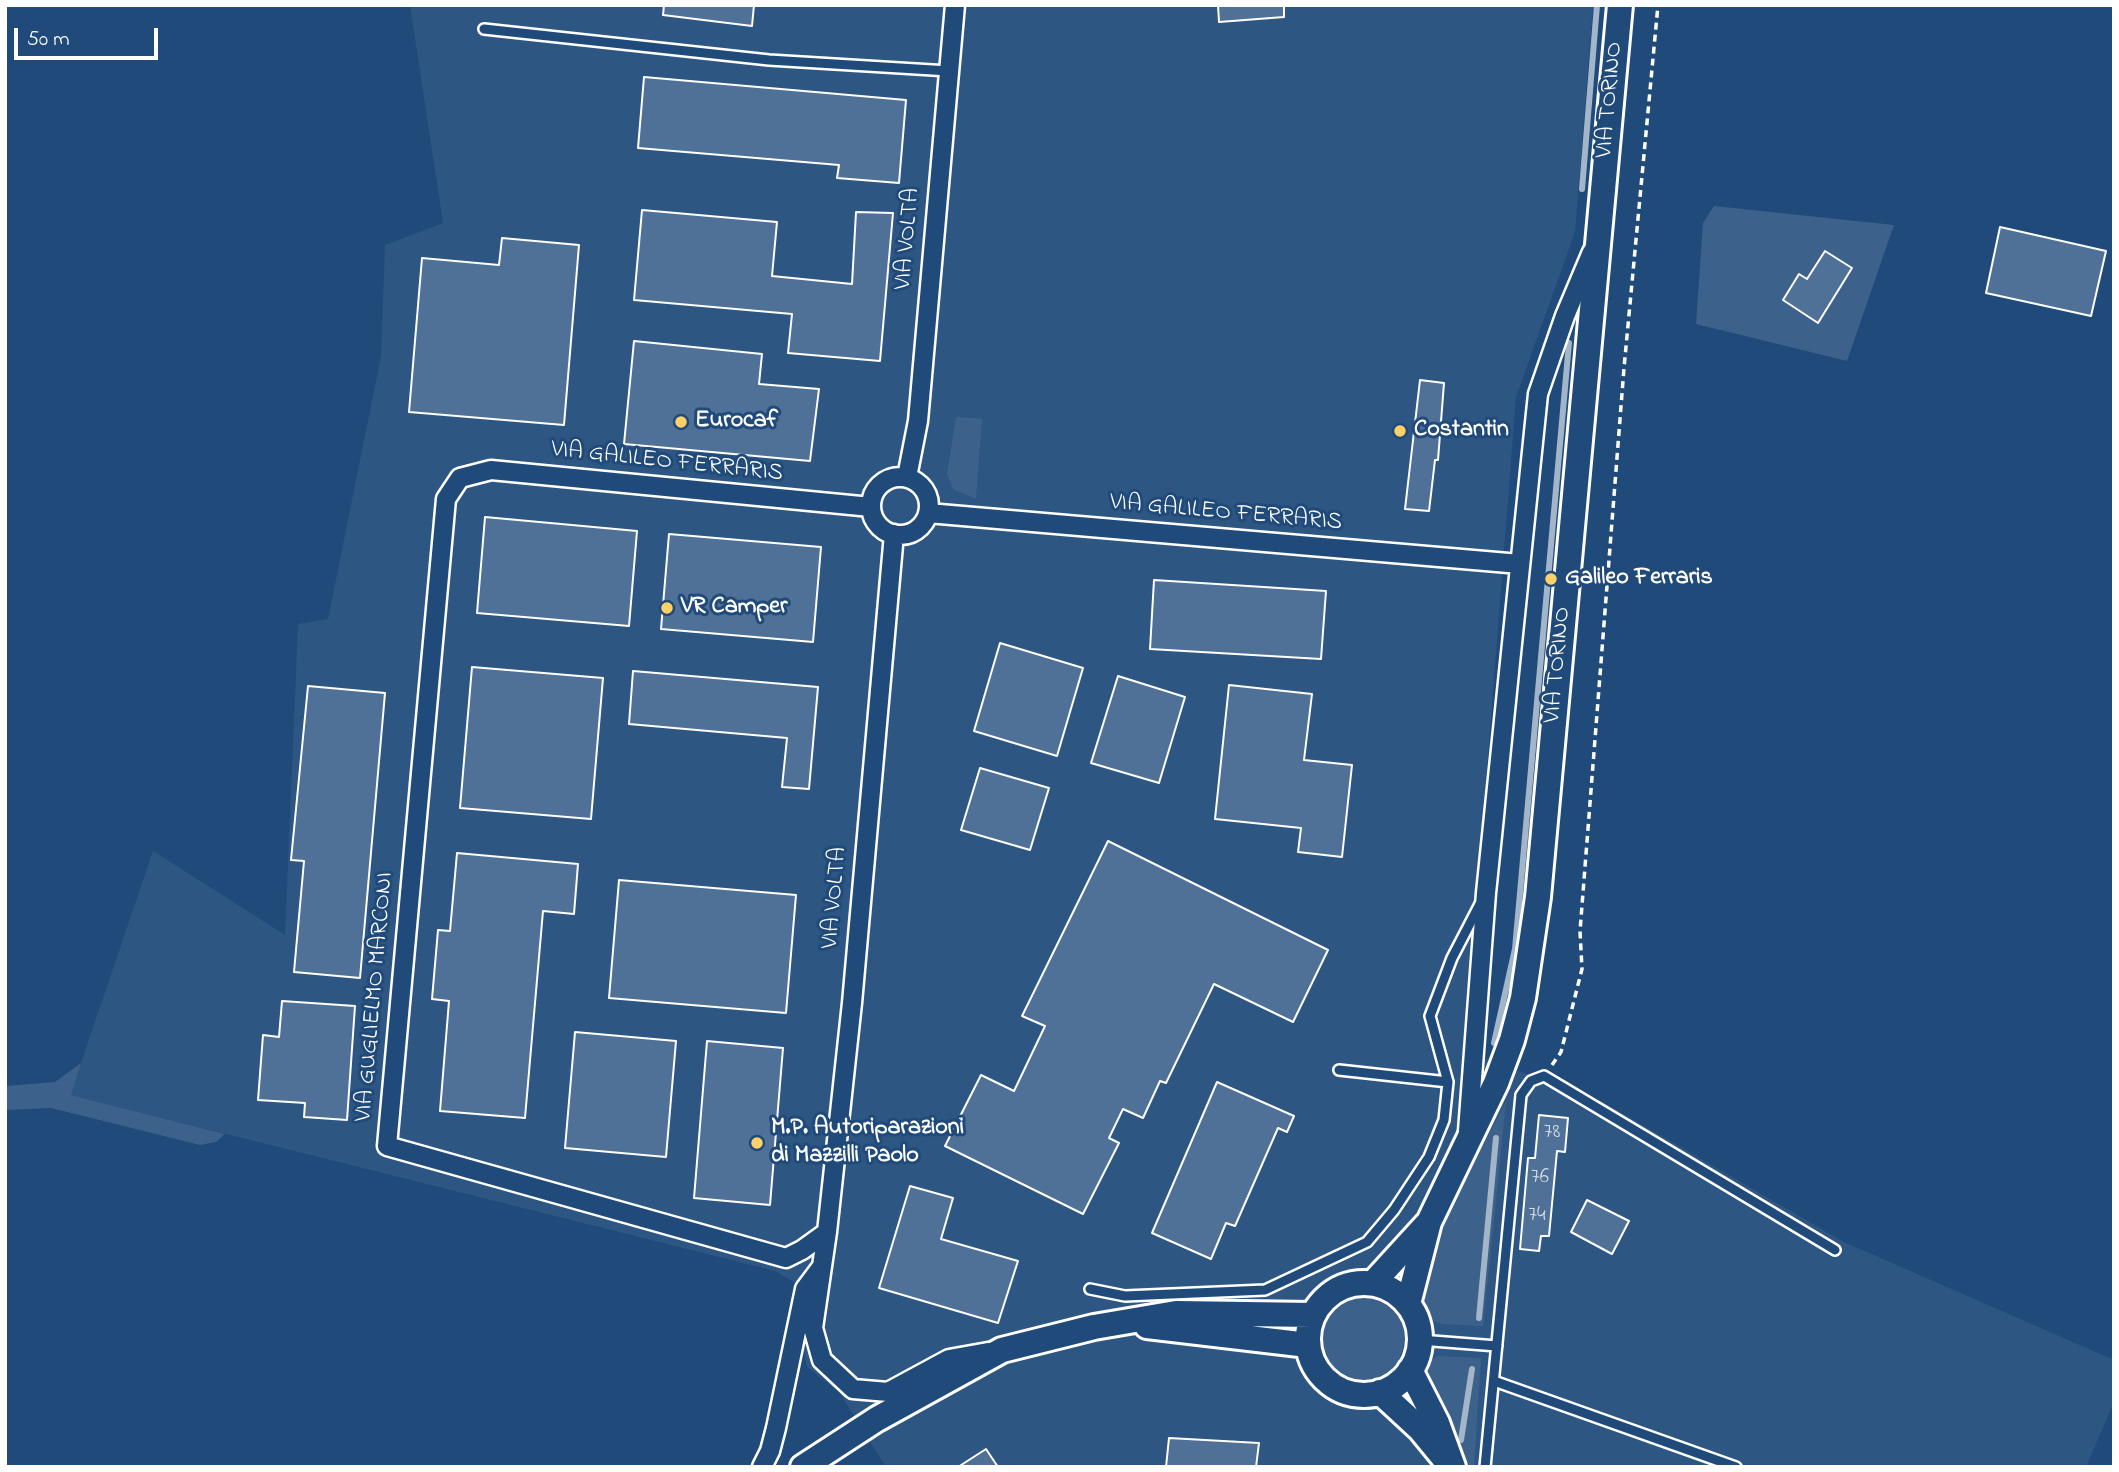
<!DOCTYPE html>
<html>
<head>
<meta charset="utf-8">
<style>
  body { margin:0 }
  #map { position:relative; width:2119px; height:1472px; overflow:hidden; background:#1f4a7a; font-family:"Indie Flower",sans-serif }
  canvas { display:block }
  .frame { position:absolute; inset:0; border:7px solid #fff; pointer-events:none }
  .scale { position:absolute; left:14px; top:28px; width:144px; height:32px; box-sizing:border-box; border:4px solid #fff; border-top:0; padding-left:9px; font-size:21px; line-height:24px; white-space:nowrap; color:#fff; -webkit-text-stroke:5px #1f4a7a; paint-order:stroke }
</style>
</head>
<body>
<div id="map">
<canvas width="2119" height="1472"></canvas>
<div class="frame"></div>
<div class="scale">50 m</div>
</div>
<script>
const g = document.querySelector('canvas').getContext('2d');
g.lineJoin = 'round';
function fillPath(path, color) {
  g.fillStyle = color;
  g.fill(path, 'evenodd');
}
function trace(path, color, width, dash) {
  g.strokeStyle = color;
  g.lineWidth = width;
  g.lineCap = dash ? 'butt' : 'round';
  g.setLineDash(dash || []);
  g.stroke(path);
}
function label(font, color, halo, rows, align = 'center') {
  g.font = font + ' "Indie Flower",sans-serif';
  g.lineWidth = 6;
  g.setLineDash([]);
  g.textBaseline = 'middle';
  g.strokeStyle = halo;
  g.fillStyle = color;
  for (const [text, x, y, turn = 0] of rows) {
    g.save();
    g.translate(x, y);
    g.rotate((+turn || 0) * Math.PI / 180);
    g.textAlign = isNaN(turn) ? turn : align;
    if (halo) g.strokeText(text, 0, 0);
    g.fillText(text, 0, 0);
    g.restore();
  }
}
fillPath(new Path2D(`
  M410 5H1593L1575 232 1516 397 1465 1051 1603 1102 1844 1242 2114 1360V1402L2086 1467H886L839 1392 807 1367 799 1326 804 1288 775 1271 70 1095 153 851 285 935 298 624 328 619 381 356 385 245 443 223Z`), '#2e5683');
fillPath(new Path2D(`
  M1714 206 1894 225 1847 361 1696 324 1703 223Z
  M956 417 982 419 976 499 953 489 947 474Z
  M81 1063 71 1095 225 1134 216 1142 200 1145 51 1108 5 1110V1086L55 1082Z
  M1506 1102 1483 1326 1442 1324 1434 1321 1423 1305 1421 1294 1425 1267 1441 1225Z
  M1314 1338a45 45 0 1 1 90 0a45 45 0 1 1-90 0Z
  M1438 1356 1481 1358 1474 1467H1468C1458 1446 1425 1389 1428 1368 1429 1362 1433 1359 1438 1356Z`), '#3c618b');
trace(new Path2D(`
  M1582 189 1597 5
  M1494 1043 1515 949 1569 343
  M1479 1318 1496 1138
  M1461 1440 1472 1369`), '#a3b5c8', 6);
const building = new Path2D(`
  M664 5H754L752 26 663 15Z
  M1218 5H1284V17L1219 22Z
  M644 77 906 100 899 183 837 178 839 165 638 148Z
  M642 210 777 222 772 276 852 284 856 212 893 213 880 361 788 353 792 314 634 300Z
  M2000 227 2106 251 2091 316 1986 293Z
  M502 238 579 245 564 425 409 412 422 258 499 265Z
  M1825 251 1852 268 1818 323 1783 300 1799 274 1807 279Z
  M634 341 762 354 759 384 819 389 810 461 624 444Z
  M1420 380 1444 383 1438 460H1435L1429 511 1405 509Z
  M485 517 637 531 629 626 477 613Z
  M669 534 821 547 813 642 661 629Z
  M1154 580 1326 591 1321 659 1150 649Z
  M1000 643 1083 668 1057 756 974 731Z
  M472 667 603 678 591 819 460 808Z
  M633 671 818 687 809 789 782 787 787 738 629 724Z
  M1118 676 1185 697 1159 783 1091 763Z
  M1229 685 1312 694 1304 760 1352 765 1342 857 1298 852 1301 828 1215 819Z
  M308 686 385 693 360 978 294 972 304 861 291 860Z
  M980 768 1049 788 1030 850 961 830Z
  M1108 841 1328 950 1293 1022 1214 984 1166 1083 1160 1081 1143 1118 1123 1109 1109 1138 1119 1143 1083 1214 945 1146 981 1075 1014 1091 1045 1026 1022 1016Z
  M457 853 578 864 574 914 543 911 525 1118 440 1111 449 1001 432 999 438 930 450 931Z
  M619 880 796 895 786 1013 609 998Z
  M282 1001 355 1006 347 1120 304 1117 305 1103 258 1100 263 1035 279 1037Z
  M575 1032 676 1041 666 1157 565 1148Z
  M707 1041 783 1048 770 1205 694 1198Z
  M1217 1082 1294 1116 1287 1132 1278 1128 1235 1226 1226 1223 1211 1259 1152 1233Z
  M1539 1115 1568 1118 1565 1152 1557 1151 1549 1236H1541L1539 1251 1520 1249 1528 1158H1535Z
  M910 1186 953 1198 941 1239 1018 1261 998 1323 879 1288Z
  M1587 1200 1629 1221 1612 1254 1571 1232Z
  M1169 1438 1259 1443 1256 1467H1166Z
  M986 1449 998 1467H958Z`);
fillPath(building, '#507197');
trace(building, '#fff', 2);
const lane = new Path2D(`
  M484 29 769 60 949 71
  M1339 1070 1448 1082
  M1090 1289 1125 1296 1265 1290 1367 1242 1394 1210 1429 1157 1444 1120 1448 1082 1430 1016 1452 958 1480 904
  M1420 1340 1497 1346
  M1494 1381 1736 1467
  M1485 1467 1521 1095 1531 1081 1544 1076 1835 1250`);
const street = new Path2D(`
  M871 506a29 29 0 1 1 58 0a29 29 0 1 1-58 0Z
  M907 477 918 421 955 5
  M928 513 1520 564
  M894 534 852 1003 827 1232 813 1328 822 1360 853 1389 888 1392 949 1359 988 1352
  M1468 1131 1486 893 1538 394 1565 316 1592 252
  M827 1232 802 1250 786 1258 387 1146 446 499 460 478 491 470 871 507
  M762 1467 770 1451 776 1428 805 1289 820 1269`);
const secondary = new Path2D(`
  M1373 1283 1426 1225
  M1308 1339a56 56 0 1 1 112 0a56 56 0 1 1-112 0Z
  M1408 1304 1429 1222 1496 1083 1512 1040 1523 998 1538 897 1620 5
  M1147 1326 1308 1345
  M1410 1370 1437 1423 1453 1467
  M1380 1392 1420 1429 1443 1457
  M803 1467 877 1419 1002 1350 1094 1327 1176 1313 1313 1315`);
trace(lane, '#fff', 14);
trace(street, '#fff', 23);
trace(secondary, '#fff', 30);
trace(new Path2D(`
  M1552 1065 1561 1052 1582 969 1580 931 1624 368 1658 5`), '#fff', 3.5, [7, 5]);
trace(lane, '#1f4a7a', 9);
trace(street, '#1f4a7a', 18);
trace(secondary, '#1f4a7a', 24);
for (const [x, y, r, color] of [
  [681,422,7,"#ffd166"],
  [1400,431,7,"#ffd166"],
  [1551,579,7,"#ffd166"],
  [667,608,7,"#ffd166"],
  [757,1143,7,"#ffd166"]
]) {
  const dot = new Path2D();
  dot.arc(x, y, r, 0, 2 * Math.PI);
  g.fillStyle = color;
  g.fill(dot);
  trace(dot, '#1f4a7a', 2.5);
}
label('21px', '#d3dce5', null, [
  ["78",1552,1134],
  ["76",1540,1179],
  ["74",1537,1217]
]);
label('24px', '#fff', '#1f4a7a', [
  ["VIA TORINO",1611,100,-85],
  ["VIA VOLTA",909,239,-85],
  ["VIA GALILEO FERRARIS",667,463,6],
  ["VIA GALILEO FERRARIS",1226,514,5],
  ["VIA TORINO",1559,665,-85],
  ["VIA VOLTA",836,898,-85],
  ["VIA GUGLIELMO MARCONI",376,997,-85]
]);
label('bold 24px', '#fff', '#1f4a7a', [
  ["Eurocaf",695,422],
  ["Costantin",1414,431],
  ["Galileo Ferraris",1565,579],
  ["VR Camper",681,608],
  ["M.P. Autoriparazioni",771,1129],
  ["di Mazzilli Paolo",771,1157]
], 'left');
</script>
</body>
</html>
